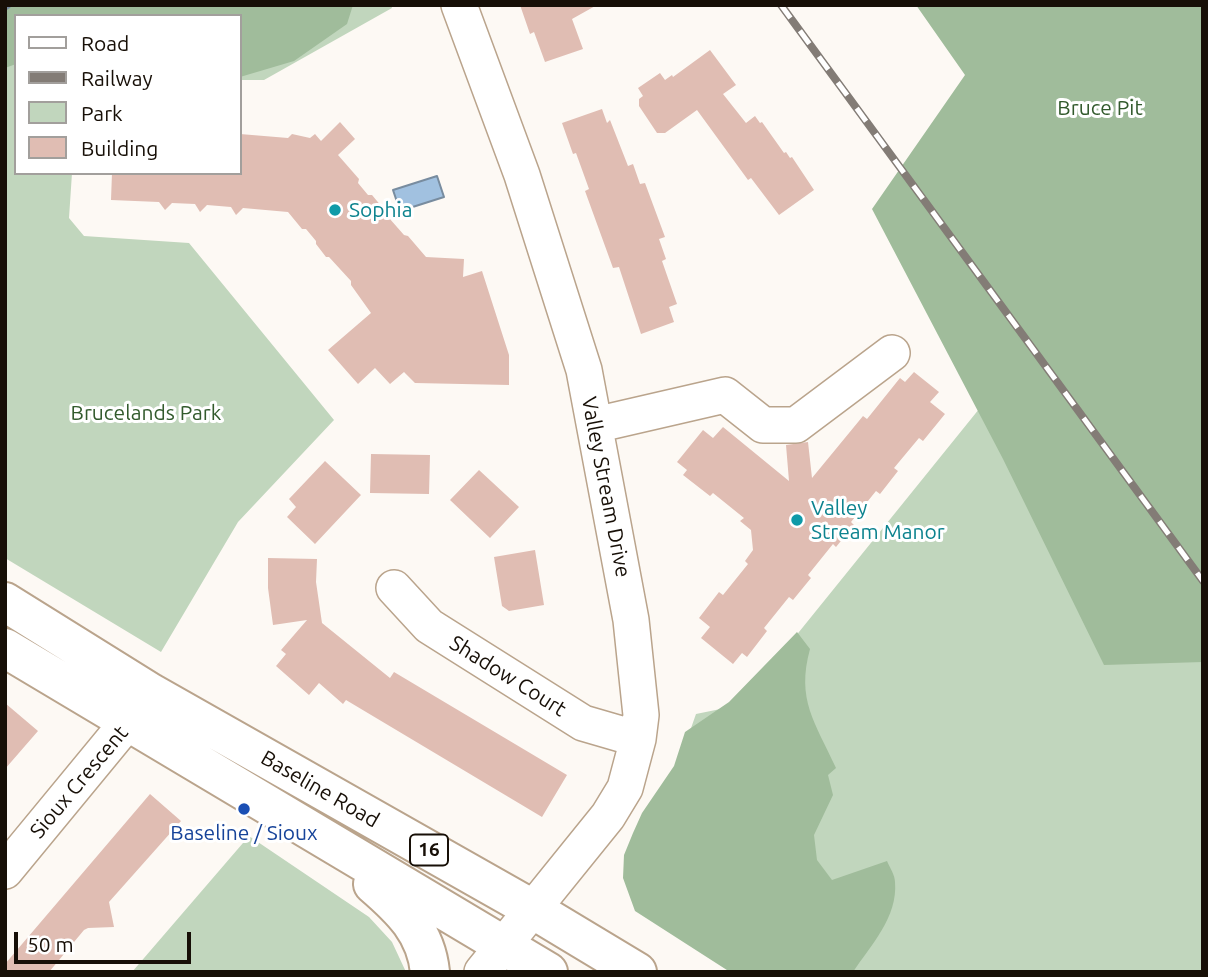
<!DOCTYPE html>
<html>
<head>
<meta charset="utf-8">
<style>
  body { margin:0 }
  #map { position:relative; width:1208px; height:977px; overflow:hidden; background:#fdf9f4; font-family:Ubuntu,sans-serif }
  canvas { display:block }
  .frame { position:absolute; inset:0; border:7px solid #170f07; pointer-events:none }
  .legend { position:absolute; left:14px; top:14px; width:228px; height:161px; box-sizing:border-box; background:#fff; border:2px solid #a29f9c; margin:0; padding:9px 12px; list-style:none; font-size:21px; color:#170f07 }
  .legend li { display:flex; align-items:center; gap:14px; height:35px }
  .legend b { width:35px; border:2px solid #a29f9c }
  .scale { position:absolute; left:14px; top:932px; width:177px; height:32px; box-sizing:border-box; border:4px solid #170f07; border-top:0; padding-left:9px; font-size:21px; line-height:24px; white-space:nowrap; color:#170f07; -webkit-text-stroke:5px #fff; paint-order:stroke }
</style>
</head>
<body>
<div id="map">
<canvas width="1208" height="977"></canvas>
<div class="frame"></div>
<ul class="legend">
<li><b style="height:9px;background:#fff"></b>Road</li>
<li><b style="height:9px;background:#837c76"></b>Railway</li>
<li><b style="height:19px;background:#c1d6bd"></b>Park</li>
<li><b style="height:19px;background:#e0bdb3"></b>Building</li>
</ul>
<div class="scale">50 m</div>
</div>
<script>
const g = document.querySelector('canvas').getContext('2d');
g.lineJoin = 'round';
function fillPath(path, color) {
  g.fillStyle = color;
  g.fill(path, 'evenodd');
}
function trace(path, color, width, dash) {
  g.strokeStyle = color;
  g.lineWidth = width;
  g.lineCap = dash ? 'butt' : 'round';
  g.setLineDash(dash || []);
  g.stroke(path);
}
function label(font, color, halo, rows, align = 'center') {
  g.font = font + ' Ubuntu,sans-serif';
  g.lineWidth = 6;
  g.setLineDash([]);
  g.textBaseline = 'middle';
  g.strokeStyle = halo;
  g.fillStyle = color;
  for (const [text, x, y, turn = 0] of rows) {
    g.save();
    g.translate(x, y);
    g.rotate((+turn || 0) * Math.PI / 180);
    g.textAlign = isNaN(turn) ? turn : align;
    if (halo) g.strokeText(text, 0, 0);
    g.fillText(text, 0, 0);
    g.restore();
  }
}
fillPath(new Path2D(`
  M5 5H391L392 8 264 80H240V16H16V173H72L69 218 84 236 189 243 334 420 238 522 161 652 5 558Z
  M1013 367 1203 631V972H775L637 881 696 714 740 705Z
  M249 836 369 917 392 942 406 972H132Z`), '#c1d6bd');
fillPath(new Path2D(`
  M5 5H353L347 24 294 61 240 77V16H16V64L5 68Z
  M916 5H1203V662L1104 665 1003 459 872 209 965 75Z
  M797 632 810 649C796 700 815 722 836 768L828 775 833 795 814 835 817 860 832 880 887 861C890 868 895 875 895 882 898 917 871 945 853 972H730L635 911 623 878 624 855 633 833 642 813 674 766 685 732 729 702Z`), '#a0bc9b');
const water = new Path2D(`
  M437 176 444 197 400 211 393 190Z`);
fillPath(water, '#a1c1e0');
trace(water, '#788c9f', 2);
trace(new Path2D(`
  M5 7 8 5`), '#788c9f', 7);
fillPath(new Path2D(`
  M520 5H597L572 19 583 49 545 62 534 32 530 34Z
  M710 50 736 85 723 94 746 123 755 116 760 123 762 122 784 153 786 152 790 158 792 157 814 190 779 215 751 178 748 180 697 110 665 133H657L639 106V99L643 96 638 88 660 73 665 80 672 75 673 77Z
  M602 109 607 123 610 120 628 166 633 164 640 184 645 183 665 237 659 239 666 259 662 261 677 304 669 307 674 322 641 334 619 267 613 268 585 191 589 189 576 153 573 154 562 123Z
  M340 122 355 139 338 155 359 179 358 183 368 195H372L382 207V210L404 235 408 236 426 257 464 259 463 277 482 271 509 355V385L415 383 404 372 390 384 375 368 358 384 328 350 371 313 351 285V281L329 257H326L316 244V241L306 229H302L288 212 243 208 236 215 231 207 207 205 200 212 195 204 172 203 165 210 159 202 111 200 112 173H240V134L288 138 292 134 310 138 315 134 321 141Z
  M914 372 939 392 930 402 945 414 923 441 919 438 894 468 898 471 880 494 876 491 851 522 854 525 836 547 833 544 808 575 811 578 793 600 789 597 764 628 767 631 747 657 742 653 733 664 701 638 710 627 699 618 719 592 723 595 748 564 745 561 753 550 751 530 740 521 744 518 713 493 710 496 683 475 687 470 677 462 703 430 713 438 723 427 789 481 786 445 808 442 812 478 863 416 867 419 900 378 905 382Z
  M371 454 430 455 429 494 370 493Z
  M325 461 361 495 315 544 287 517 296 507 289 499Z
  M479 470 519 507 490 538 450 500Z
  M535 550 544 605 509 611 502 606 494 557Z
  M268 558 317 559 316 582 322 623 390 678 394 672 567 775 542 817 346 700 343 704 319 683 309 695 276 666 286 654 281 650 307 620 273 625 268 588Z
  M5 703 38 731 5 769Z
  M150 794 181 821 109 902 114 927 88 928 84 930 49 972H5V964Z`), '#e0bdb3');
const minor = new Path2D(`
  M459 5 522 175 584 370 631 620 641 715 638 739 625 788 608 816 482 972
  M595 425 725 395 763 425H796L892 353
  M394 588 429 626 583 723 638 739
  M5 871 145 701`);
const major = new Path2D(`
  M5 602 151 693 534 910 637 972
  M5 648 548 972
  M373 884C402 909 426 932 430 972`);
trace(minor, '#baa48c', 38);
trace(major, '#baa48c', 42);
trace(minor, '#fff', 35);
trace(major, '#fff', 38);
const rail = new Path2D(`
  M781 5 1203 581`);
trace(rail, '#837c76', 8);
trace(rail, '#fff', 5, [16]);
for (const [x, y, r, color] of [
  [335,210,7,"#0f9aa8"],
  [797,520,7,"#0f9aa8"],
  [244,809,7,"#1a4fb4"]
]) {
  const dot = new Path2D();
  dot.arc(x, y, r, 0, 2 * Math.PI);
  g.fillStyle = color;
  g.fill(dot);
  trace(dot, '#fff', 2.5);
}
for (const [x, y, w] of [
  [429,850,38]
]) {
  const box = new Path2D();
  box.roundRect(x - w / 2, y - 15.5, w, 31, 5);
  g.fillStyle = '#fff';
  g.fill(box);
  trace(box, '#170f07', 2);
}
label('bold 19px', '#170f07', null, [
  ["16",429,850]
]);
label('21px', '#325a2c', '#fff', [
  ["Bruce Pit",1100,108],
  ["Brucelands Park",146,413]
]);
label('21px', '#0d838f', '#fff', [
  ["Sophia",349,210],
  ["Valley",811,508],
  ["Stream Manor",811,532]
], 'left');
label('21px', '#170f07', '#fff', [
  ["Valley Stream Drive",606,487,79],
  ["Shadow Court",508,676,32],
  ["Sioux Crescent",79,782,-50],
  ["Baseline Road",320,789,30]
]);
label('21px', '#164399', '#fff', [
  ["Baseline / Sioux",244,833]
]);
</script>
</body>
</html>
